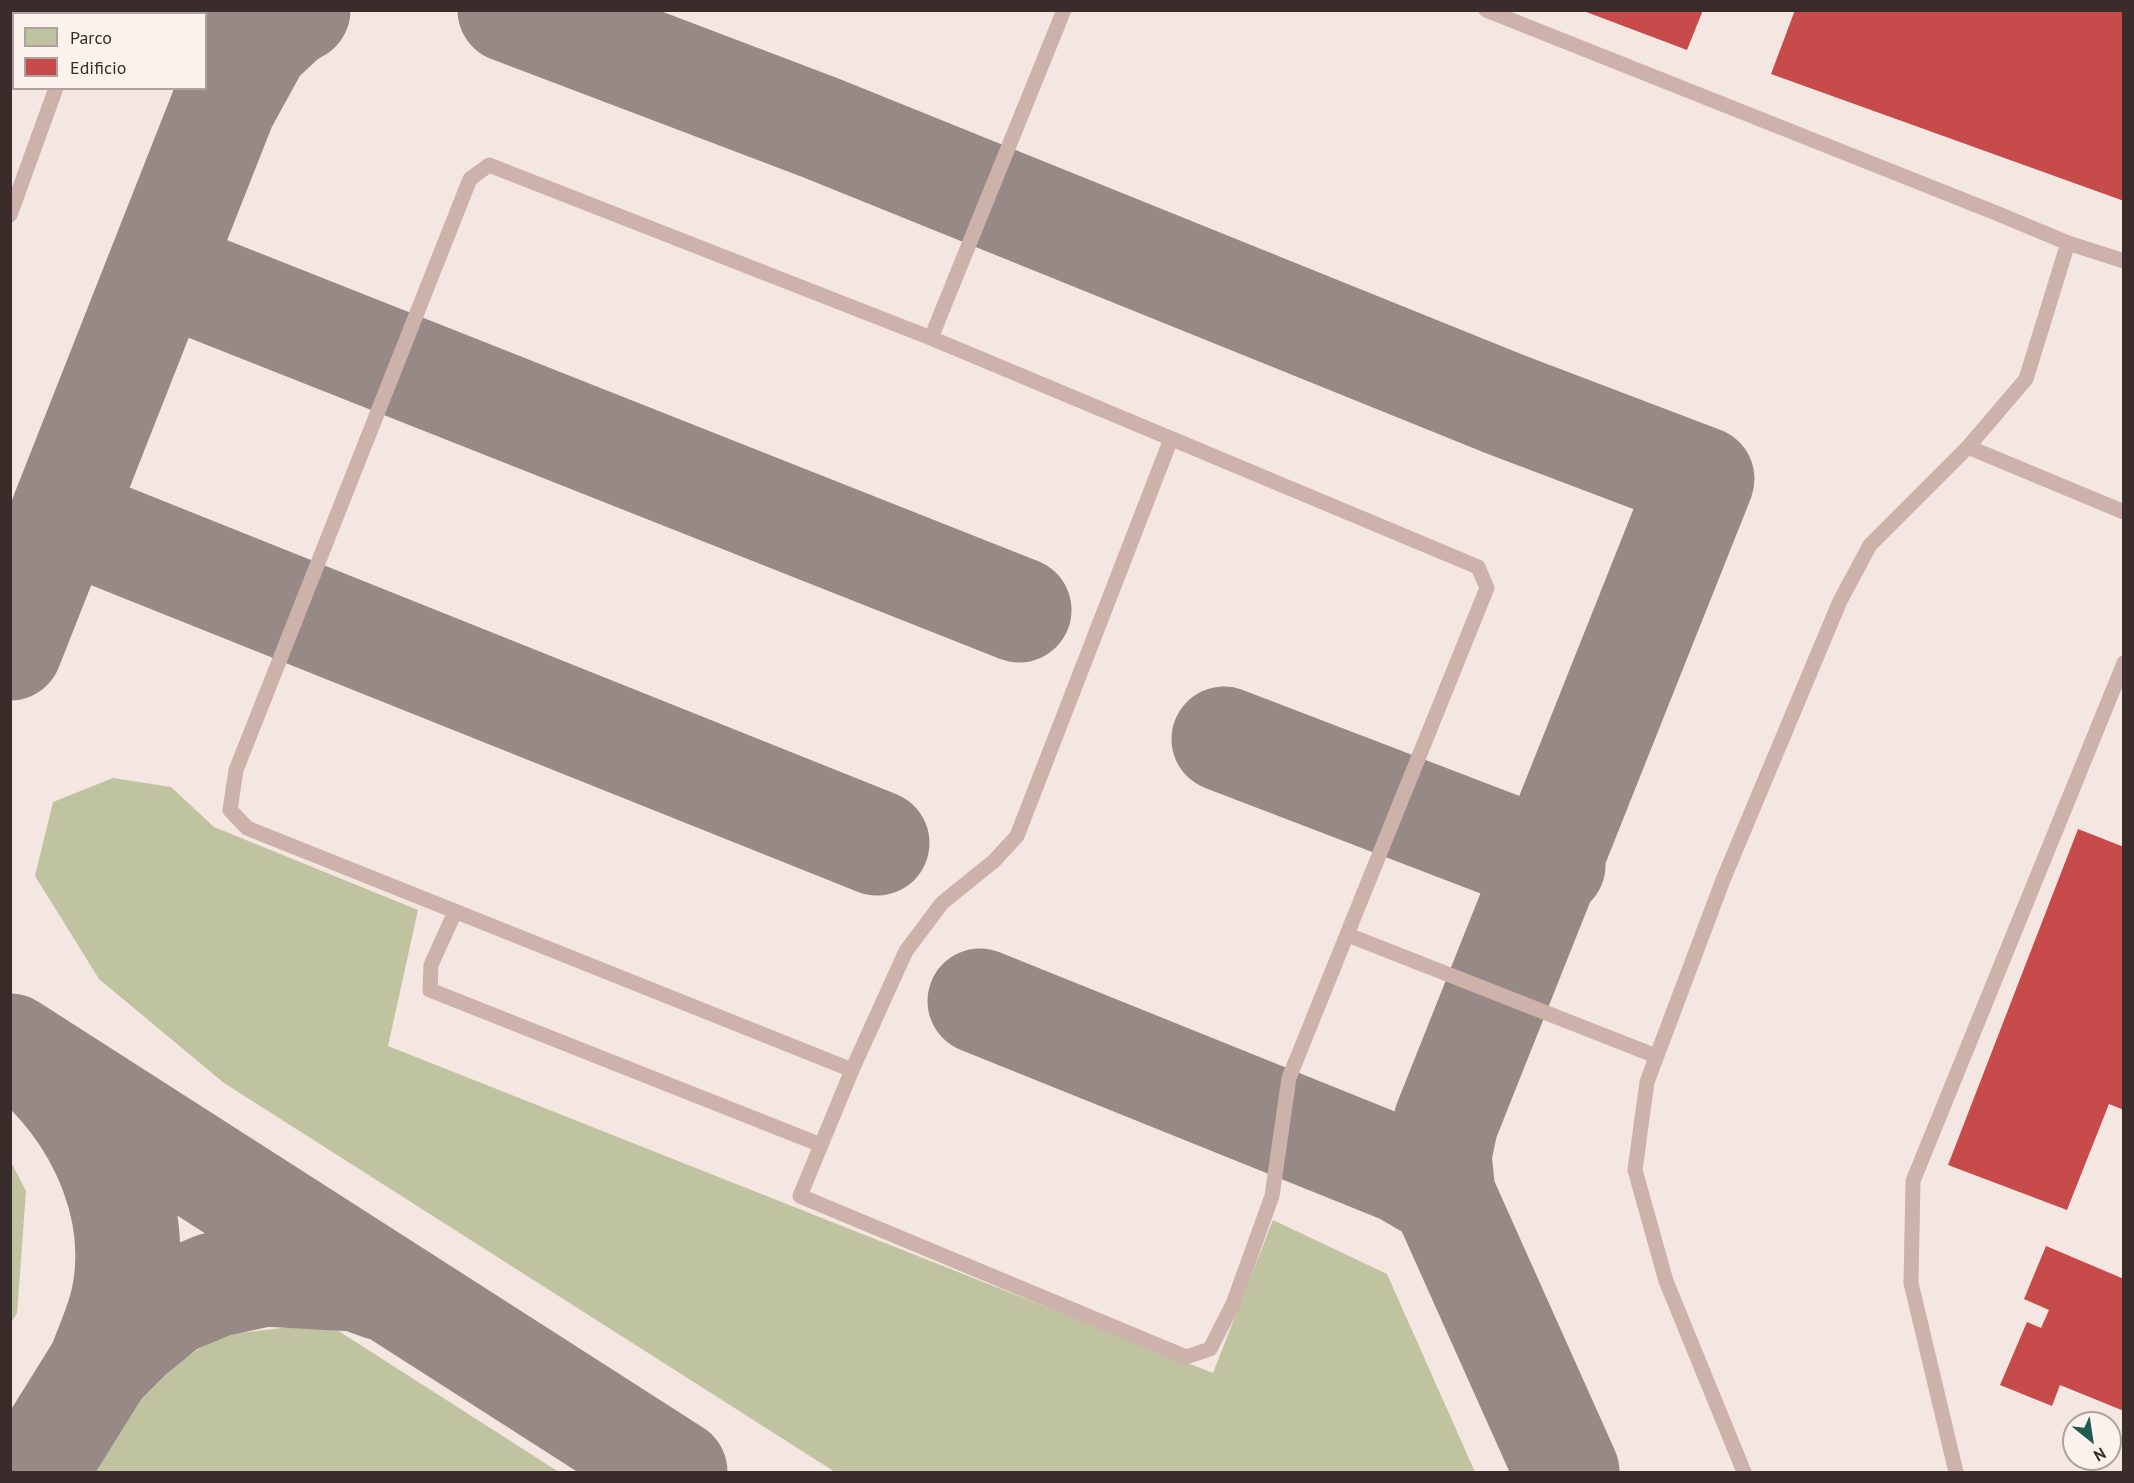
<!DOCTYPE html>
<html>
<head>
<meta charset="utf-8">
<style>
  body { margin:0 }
  #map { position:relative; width:2134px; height:1483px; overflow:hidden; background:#f4e6e0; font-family:"PT Sans",sans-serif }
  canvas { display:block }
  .frame { position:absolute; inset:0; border:12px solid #3a2c2a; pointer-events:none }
  .legend { position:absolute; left:12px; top:12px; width:195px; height:78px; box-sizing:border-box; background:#fbf1ed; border:2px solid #aea29f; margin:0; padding:8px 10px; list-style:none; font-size:18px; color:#3a2c2a }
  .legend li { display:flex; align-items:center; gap:12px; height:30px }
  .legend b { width:30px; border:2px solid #aea29f }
  .north { position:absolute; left:2062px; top:1411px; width:60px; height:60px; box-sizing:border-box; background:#fbf1ed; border:2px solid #aea29f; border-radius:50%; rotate:150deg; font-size:16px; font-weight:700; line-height:24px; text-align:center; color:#3a2c2a }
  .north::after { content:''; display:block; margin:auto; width:21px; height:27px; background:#1f5d52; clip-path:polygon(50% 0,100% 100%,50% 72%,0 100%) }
</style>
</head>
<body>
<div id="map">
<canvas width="2134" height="1483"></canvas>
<div class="frame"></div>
<ul class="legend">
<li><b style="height:16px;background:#c0c39f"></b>Parco</li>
<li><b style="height:16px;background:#c74b4a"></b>Edificio</li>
</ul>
<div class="north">N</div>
</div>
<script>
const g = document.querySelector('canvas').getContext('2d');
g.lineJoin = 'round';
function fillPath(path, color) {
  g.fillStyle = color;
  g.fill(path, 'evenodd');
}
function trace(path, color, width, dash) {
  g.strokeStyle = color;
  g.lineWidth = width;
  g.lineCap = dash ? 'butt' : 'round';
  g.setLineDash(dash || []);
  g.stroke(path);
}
fillPath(new Path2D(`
  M113 778 171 787 214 827 418 910 388 1046 1213 1373 1273 1220 1387 1274 1475 1472H835L224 1083 99 979 35 876 53 802Z
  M11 1162 26 1191 17 1313 11 1323Z
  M326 1323 559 1472H80L124 1396 221 1335Z`), '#c0c39f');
trace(new Path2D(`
  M221 10 229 24 230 66 224 105 258 43 286 17 298 10
  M510 10 821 128 1507 405 1702 479 1446 1122 1439 1155 1443 1195 1567 1472
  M160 270 1019 610
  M62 517 877 843
  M10 648 224 105
  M1224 739 1553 865
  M980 1001 1402 1171 1443 1195
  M10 1046 675 1472
  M53 1078C104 1132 136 1209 126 1283 123 1312 110 1339 100 1366
  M34 1472 100 1366 131 1335 169 1304 214 1285 265 1274 357 1279 382 1288`), '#978985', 105);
fillPath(new Path2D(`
  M1581 10H1703L1687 50Z
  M1795 10H2124V201L1771 74Z
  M2078 829 2124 847V1110L2109 1104 2067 1210 1948 1165Z
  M2046 1246 2124 1279V1411L2060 1385 2052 1406 2000 1385 2027 1322 2041 1328 2049 1310 2024 1299Z`), '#c74b4a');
trace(new Path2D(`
  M1486 10 1996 213 2068 243 2124 261
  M10 41 14 43
  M489 165 931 338 1478 567 1487 588 1289 1078 1272 1196 1233 1304 1210 1349 1186 1357 800 1196 852 1070 247 828 230 810 236 770 470 179Z
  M10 215 56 88
  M931 338 1064 10
  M1968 447 2124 512
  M455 912 431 965 430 990 821 1145
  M1348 935 1656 1056
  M852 1070 906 951 942 903 994 861 1017 836 1171 439
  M1744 1472 1666 1281 1635 1170 1647 1082 1723 880 1840 601 1870 545 1968 447 2026 379 2068 243
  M1956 1472 1911 1283 1913 1181 2124 663`), '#ccb2ab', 15);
</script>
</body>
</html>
